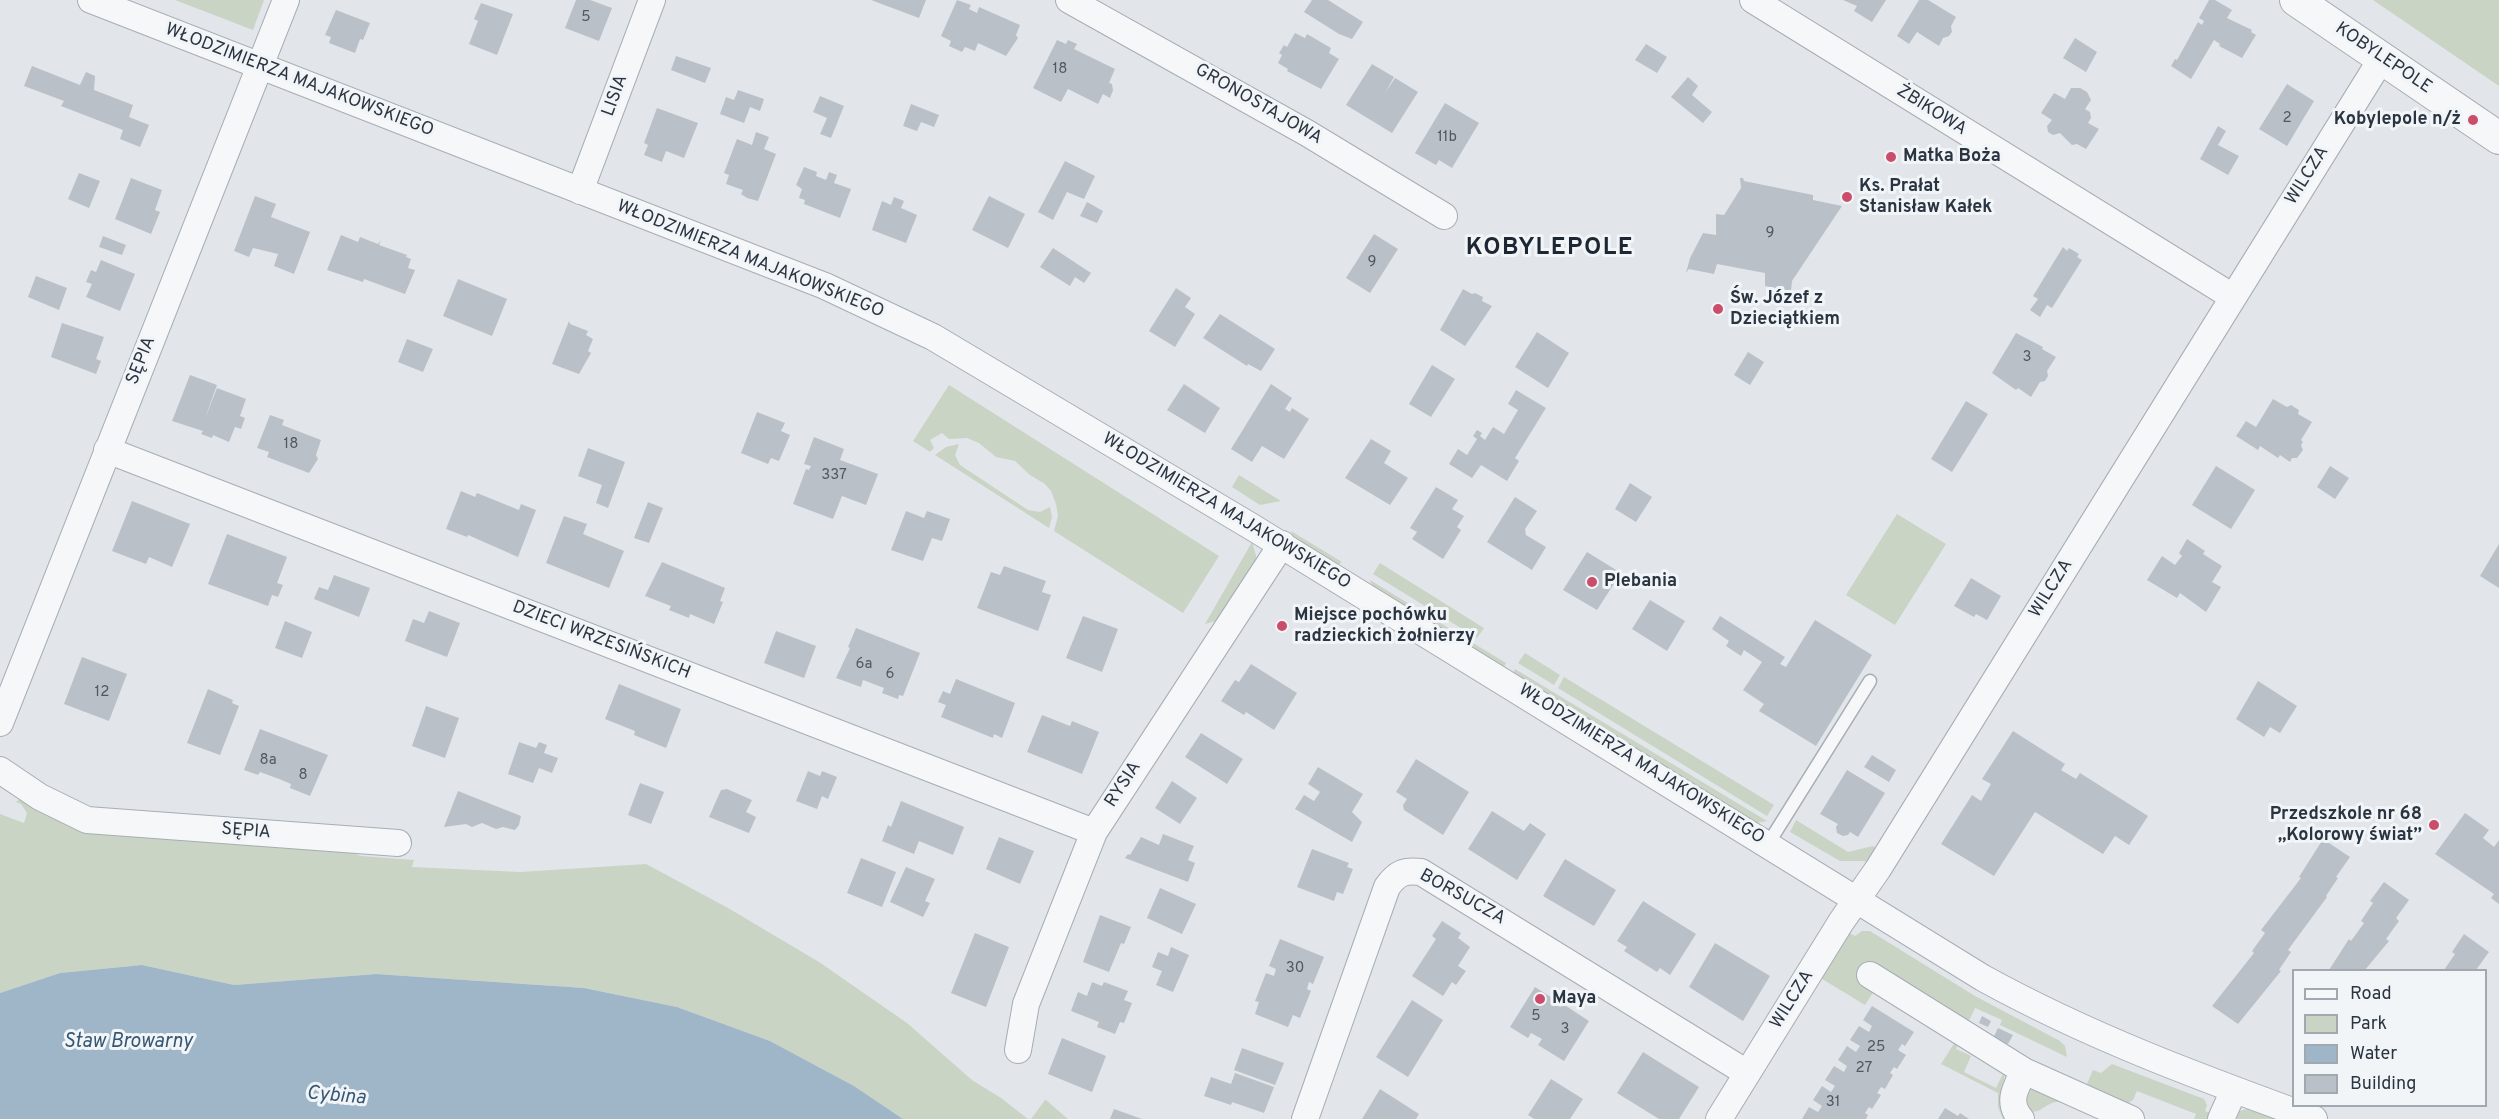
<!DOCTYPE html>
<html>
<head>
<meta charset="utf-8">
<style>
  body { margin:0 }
  #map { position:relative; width:2499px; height:1119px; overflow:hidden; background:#e2e6ea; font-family:Overpass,sans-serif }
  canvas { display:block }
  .legend { position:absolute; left:2292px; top:969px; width:195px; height:138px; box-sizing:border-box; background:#f2f5f8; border:2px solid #a2a8af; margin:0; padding:8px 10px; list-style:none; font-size:18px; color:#2b3542 }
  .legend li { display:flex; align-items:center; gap:12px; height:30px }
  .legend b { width:30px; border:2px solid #a2a8af }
</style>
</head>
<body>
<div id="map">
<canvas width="2499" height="1119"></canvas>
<ul class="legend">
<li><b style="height:8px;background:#f5f7f9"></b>Road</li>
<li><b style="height:16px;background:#c9d4c4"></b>Park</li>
<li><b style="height:16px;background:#9fb6c9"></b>Water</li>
<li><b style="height:16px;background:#bac0c7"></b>Building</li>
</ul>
</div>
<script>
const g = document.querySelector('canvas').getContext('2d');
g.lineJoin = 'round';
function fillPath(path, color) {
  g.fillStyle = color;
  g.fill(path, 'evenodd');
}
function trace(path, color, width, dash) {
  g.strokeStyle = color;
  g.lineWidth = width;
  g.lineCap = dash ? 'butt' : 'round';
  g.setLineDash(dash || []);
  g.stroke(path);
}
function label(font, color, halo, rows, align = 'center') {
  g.font = font + ' Overpass,sans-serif';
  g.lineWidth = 6;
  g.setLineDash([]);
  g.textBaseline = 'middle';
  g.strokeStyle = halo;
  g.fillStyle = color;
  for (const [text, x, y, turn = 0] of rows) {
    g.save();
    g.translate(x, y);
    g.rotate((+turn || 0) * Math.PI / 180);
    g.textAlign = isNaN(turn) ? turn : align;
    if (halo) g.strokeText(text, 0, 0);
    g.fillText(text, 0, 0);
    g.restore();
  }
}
fillPath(new Path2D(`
  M175 0H264L253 30Z
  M2373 0H2499V86Z
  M949 385 1219 556 1183 613 1054 531 1058 516 1056 504 1051 491 1045 484 1030 475 1015 461 996 457 979 443 967 438 949 439 942 433 930 440 934 448 930 452 913 441Z
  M959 444 955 455 960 465 1028 510 1040 512 1050 507 1052 517 1049 528 935 455 946 447Z
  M1239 475 1281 501 1260 505 1232 487Z
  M1897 514 1946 544 1895 625 1846 595Z
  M1291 531 1342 562 1337 566 1294 540Z
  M1252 542 1257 559 1219 620 1205 624Z
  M1380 563 1484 628 1477 638 1373 574Z
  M1370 580 1506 663 1503 669 1373 588Z
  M1525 653 1560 675 1554 685 1518 663Z
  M1515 669 1767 821 1755 823 1512 675Z
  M1564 677 1774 805 1767 816 1558 688Z
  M21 798 38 810 74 825 328 845 361 856 414 860 412 867 520 872 646 864 728 908 819 962 907 1023 972 1080 1001 1098 1028 1119H903L854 1086 770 1041 677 1007 584 988 376 974 234 985 142 965 60 973 0 993V814L24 823 27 813 21 804 16 802Z
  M1796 820 1848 852 1873 846 1879 850 1870 864 1864 861H1840L1790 832Z
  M1862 931H1870L1975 996 2060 1041 2065 1046 2067 1057 2000 1025 2002 1020 1975 1008 1956 1049 1971 1056 1964 1072 1996 1088 2004 1072 2005 1073C2003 1090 1997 1102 2006 1119H2003L1998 1107V1093L1941 1064 1955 1042 1874 991 1865 1005 1819 977 1848 932 1855 936Z
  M2112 1064 2204 1099 2207 1105 2205 1111 2212 1114 2209 1119H2194L2196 1114 2137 1091 2133 1100 2127 1104 2086 1086 2093 1070 2101 1073Z
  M2033 1087 2063 1102C2045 1099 2042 1117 2027 1110L2023 1097 2028 1089Z
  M1045 1100H1046L1068 1119H1031Z
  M2246 1109H2254L2280 1119H2233L2240 1111Z`), '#c9d4c4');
fillPath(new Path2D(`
  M142 965 234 985 376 974 584 988 677 1007 770 1041 854 1086 903 1119H0V993L60 973Z`), '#9fb6c9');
fillPath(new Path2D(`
  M576 0H590L612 8 599 41 565 28Z
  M871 0H926L919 18Z
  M957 0 971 5 969 9 977 13 979 7 1020 25 1016 35 1018 38 1006 56 978 43 975 51 965 47 962 52 949 46 951 41 941 36Z
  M1312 0H1328L1363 22 1352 39 1339 34 1304 12Z
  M1843 0H1886L1872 22 1854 11 1857 6Z
  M1919 0H1928L1956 17 1951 26 1952 32 1949 36 1943 38 1939 46 1917 32 1909 44 1897 36Z
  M2209 0H2215L2232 10 2227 18 2252 30 2251 32 2256 35 2242 58 2219 46 2220 44 2214 40 2191 79 2171 66 2175 59 2177 60 2198 22 2202 25 2204 21 2199 18Z
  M481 3 513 14 497 55 469 44 478 21 474 19Z
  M336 10 370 23 363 40 360 39 355 53 329 43 331 37 325 35Z
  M1295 33 1305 38 1307 34 1331 48 1329 53 1339 59 1321 89 1287 71 1288 69 1278 63 1282 55 1279 53 1284 45 1287 47Z
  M2075 38 2097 52 2086 72 2063 58Z
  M1057 40 1066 44 1068 40 1077 44 1074 49 1115 69 1109 83 1112 84 1113 90 1110 98 1103 94 1098 104 1068 89 1061 102 1033 88Z
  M1646 44 1667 57 1657 73 1635 60Z
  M676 56 711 68 705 83 671 70Z
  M1372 64 1394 77 1385 93 1395 78 1418 92 1392 133 1346 105Z
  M32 66 80 85 86 72 95 76 94 90 133 105 129 117 149 125 140 147 120 139 123 130 61 106 64 101 24 86Z
  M1688 77 1698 86 1692 95 1712 112 1703 123 1671 97Z
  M2287 84 2314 101 2287 146 2259 129Z
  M2071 88H2080L2087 92 2091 100 2085 109 2090 112 2091 118 2088 123 2099 129 2086 149 2077 144 2072 145 2060 133 2053 135 2048 132 2047 126 2052 120 2041 113 2054 93 2065 99Z
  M738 90 764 99 760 111 750 107 744 123 720 114 726 97 734 100Z
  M820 96 844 106 831 138 820 134 827 118 813 112Z
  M1445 103 1479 123 1452 168 1439 160 1436 165 1415 153Z
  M911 104 939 115 934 127 921 122 917 131 903 126Z
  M657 108 698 123 684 158 666 151 662 162 644 155 648 145 644 143Z
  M2218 126 2226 131 2218 145 2239 156 2228 175 2200 159Z
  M756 132 769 137 764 149 776 154 758 201 747 198 741 194 743 190 726 184 729 175 724 173 737 139 752 145Z
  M1065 161 1095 176 1084 199 1067 192 1053 220 1038 212Z
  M804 167 817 172 816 176 826 180 829 172 837 175 834 183 851 189 840 218 804 204 805 200 799 198 802 189 796 185Z
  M79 173 100 181 89 208 68 199Z
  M131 178 162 190 155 210 160 212 151 234 115 219Z
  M1740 178H1743L1744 181 1813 195V200L1842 206 1792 281 1791 291 1765 286V273L1717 264 1714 274 1689 269 1686 273 1690 258 1703 233 1716 235V214L1724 215 1741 188Z
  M255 196 276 204 271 217 310 232 294 274 274 266 278 254 253 248 249 257 234 251Z
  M989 196 1025 214 1008 248 972 230Z
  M894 197 904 201 901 208 917 215 906 243 872 230 882 201 891 205Z
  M1087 202 1103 211 1097 223 1080 216Z
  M1374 234 1398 249 1370 293 1346 278Z
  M341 235 358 242 360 237 378 244 381 240 379 245 407 255 406 257 411 259 408 268 415 270 405 294 364 279 363 282 327 270Z
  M103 236 126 245 122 255 99 247Z
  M2063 247 2067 251 2069 248 2079 254 2077 257 2082 260 2052 308 2047 305 2040 317 2030 310 2038 299 2033 296Z
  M1053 248 1091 273 1084 283 1075 277 1070 286 1040 267Z
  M101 260 135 274 120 311 86 297 92 284 86 282 91 270 96 272Z
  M36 276 67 288 59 310 28 297Z
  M458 279 507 299 492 336 443 316Z
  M1176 288 1191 298 1185 307 1195 314 1175 347 1149 331Z
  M1463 289 1472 294 1475 293 1483 297 1482 301 1492 306 1465 346 1440 330Z
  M1220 314 1275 349 1261 371 1248 364 1247 366 1203 338Z
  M569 321 570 324 588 331 586 335 593 339 588 351 591 353 579 374 552 364Z
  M62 323 104 337 96 359 101 361 96 374 51 357Z
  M1537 332 1569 353 1548 388 1515 367Z
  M2016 333 2043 347 2042 349 2056 357 2047 371 2048 376 2045 381 2040 382 2031 397 2018 388 2016 390 1992 373Z
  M407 339 433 349 423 372 398 362Z
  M1748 352 1764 362 1750 385 1734 375Z
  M1432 365 1455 379 1431 417 1409 404Z
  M190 375 217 385 204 421 217 388 246 399 240 416 245 418 241 429 235 427 229 442 213 435 212 438 201 434 203 431 172 421Z
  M1184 384 1220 408 1205 433 1167 410Z
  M1271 384 1292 398 1285 409 1290 412 1292 408 1309 419 1284 459 1262 446 1252 462 1231 449Z
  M1516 390 1546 408 1515 458 1519 461 1507 481 1481 465 1472 478 1449 464 1458 449 1467 455 1477 439 1473 436 1477 430 1482 433 1480 436 1485 440 1493 427 1504 434 1518 410 1508 404Z
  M2273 399 2287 407 2291 405 2299 410 2298 414 2312 422 2301 440 2303 442 2301 445 2303 450 2297 458H2292L2290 462 2280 455 2278 458 2260 446 2258 450 2236 436 2246 421 2256 427Z
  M1966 401 1988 414 1952 472 1931 459Z
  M757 412 785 423 781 431 790 435 779 461 771 458 768 464 741 453Z
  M270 415 284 420 282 425 321 440 316 455 318 459 309 473 267 457 269 452 257 448Z
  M814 437 844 449 840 460 878 474 866 505 842 496 833 519 793 504 806 469 809 470 811 466 804 464Z
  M1371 439 1391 451 1384 463 1408 478 1390 505 1345 478Z
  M588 448 625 462 608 508 596 503 602 485 578 476Z
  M2216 466 2255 490 2231 529 2192 505Z
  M2330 466 2349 478 2335 499 2317 487Z
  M1630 483 1652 497 1636 522 1615 509Z
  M1436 487 1458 500 1452 509 1464 516 1457 527 1461 530 1443 559 1412 539 1417 532 1410 528Z
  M461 491 475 497 477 493 519 510 521 504 536 510 518 557 468 535 467 537 446 529Z
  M1515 497 1537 511 1525 529 1526 535 1546 547 1532 570 1487 542Z
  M132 501 190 524 172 567 149 557 146 564 112 551Z
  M648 502 663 508 649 543 634 538Z
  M906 511 924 518 927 511 950 519 942 541 932 538 923 561 891 550Z
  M564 516 587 524 583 534 624 551 609 588 546 563Z
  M227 534 287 557 277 583 283 585 278 597 272 595 268 606 208 584Z
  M2187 539 2205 551 2203 554 2222 566 2212 582 2221 587 2206 612 2180 593 2177 598 2147 580 2162 556 2175 565 2182 556 2179 553Z
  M2499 544V588L2480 576Z
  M1587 552 1621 573 1597 610 1563 590Z
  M662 562 725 588 720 601 723 602 714 624 690 614 689 618 669 610 671 606 645 596Z
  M1004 566 1046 581 1042 592 1051 595 1038 631 977 608 991 572 1000 575Z
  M334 575 370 588 359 617 314 599 319 587 328 590Z
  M1971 578 2001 596 1987 620 1976 614 1974 617 1954 606Z
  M1650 600 1685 621 1667 651 1632 629Z
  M429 611 460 623 447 657 405 641 413 619 424 623Z
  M1083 616 1118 629 1102 672 1066 658Z
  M1720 616 1785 657 1780 664 1786 667 1815 620 1872 655 1816 746 1759 711 1764 704 1743 690 1762 662 1744 650 1741 656 1726 646 1729 641 1712 629Z
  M285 621 312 632 302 658 275 648Z
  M856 628 920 653 903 696 899 695 898 699 882 693 884 688 863 680 861 687 836 678 850 648 848 647Z
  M776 631 816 646 804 678 764 663Z
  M82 657 127 674 109 721 64 704Z
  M1251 664 1297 693 1274 730 1246 712 1244 715 1221 701 1235 680 1239 682Z
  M956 679 1015 703 1002 738 994 734 993 738 941 717 946 705 938 702 943 691 950 694Z
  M2258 681 2297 706 2280 733 2270 727 2264 737 2236 719Z
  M619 684 681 709 666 748 634 735 635 731 605 719Z
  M208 689 233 700 232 703 239 706 220 755 187 743Z
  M426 706 459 718 445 758 412 746Z
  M1042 715 1070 726 1072 721 1099 732 1082 774 1027 752Z
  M260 729 328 755 310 796 290 788 291 784 279 779 260 772 258 775 244 770Z
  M2013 731 2065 764 2061 770 2076 779 2080 773 2148 816 2129 845 2115 836 2103 854 2035 812 1994 876 1941 844 1972 795 1981 801 1991 784 1982 779Z
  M1201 733 1243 759 1227 784 1185 757Z
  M519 742 536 748 539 742 547 745 544 753 558 758 552 773 539 768 533 783 508 774Z
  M1872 755 1896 770 1889 782 1864 767Z
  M1416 759 1469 792 1443 835 1404 810 1403 805 1407 799 1396 792Z
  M1318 767 1363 794 1352 812 1362 822 1352 842 1295 809 1304 795 1314 801 1320 792 1308 784Z
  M1847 770 1885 793 1858 837 1850 832 1848 835 1843 836 1837 833 1836 827 1838 824 1820 814Z
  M808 771 820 776 822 771 837 777 828 799 822 796 817 809 796 801Z
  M1172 781 1197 798 1180 824 1155 808Z
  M640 783 664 792 651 824 628 815Z
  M727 789 752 800 746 812 756 817 749 833 709 817 721 790Z
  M458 791 521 816 519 825 515 830 503 827 496 829 482 823 472 827 466 824 444 827Z
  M901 801 964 827 953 855 919 841 914 854 882 841 888 825 891 827Z
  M1492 811 1524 831 1530 823 1546 834 1517 880 1468 849Z
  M2465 813 2489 830 2483 838 2494 847 2499 840V904L2491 898 2494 894 2435 854Z
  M1163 834 1194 846 1188 860 1195 863 1188 882 1125 858 1128 854 1130 855 1141 837 1159 845Z
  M999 837 1034 851 1020 884 986 869Z
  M2323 839 2350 857 2336 877 2338 878 2326 896 2327 897 2288 950 2291 952 2279 970 2281 971 2238 1024 2212 1006 2254 953 2252 951 2265 933 2261 930 2301 878 2299 877Z
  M1312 849 1349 863 1347 867 1353 869 1343 894 1337 892 1334 901 1297 887Z
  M861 858 896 872 882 907 847 893Z
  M1565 859 1616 890 1594 926 1543 896Z
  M906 867 935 879 925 901 930 903 923 917 890 902Z
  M2384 882 2409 900 2396 918 2399 921 2386 939 2389 941 2365 970H2329L2349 939 2351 941 2364 923 2361 921 2373 903 2370 901Z
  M1160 888 1196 904 1182 934 1147 918Z
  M1643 901 1696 934 1670 975 1660 968 1657 972 1624 951 1627 947 1617 941Z
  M1100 915 1131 927 1124 944 1121 943 1109 972 1083 962Z
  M1442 921 1461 933 1458 938 1470 947 1458 966 1466 971 1456 985 1452 982 1443 996 1412 976 1436 939 1432 936Z
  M975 933 1009 947 986 1007 951 993Z
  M2464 934 2489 952 2476 970H2444L2455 954 2452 952Z
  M1280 939 1324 957 1313 984 1309 982 1307 989 1311 991 1300 1018 1293 1015 1288 1027 1255 1014 1259 1002 1255 1001 1266 973 1274 976 1276 969 1269 966Z
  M1715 943 1770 976 1743 1021 1689 987Z
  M1171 947 1189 955 1173 992 1156 985 1162 971 1152 967 1158 952 1168 956Z
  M1092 982 1102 986 1104 982 1128 991 1124 1000 1132 1003 1124 1023 1120 1022 1115 1034 1097 1027 1099 1022 1071 1011 1078 992 1087 996Z
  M1535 987 1554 999 1553 1001 1561 1007 1563 1004 1589 1021 1564 1061 1538 1045 1542 1039 1531 1033 1528 1038 1510 1027Z
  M1412 1000 1443 1020 1408 1077 1376 1057Z
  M1872 1006 1914 1032 1905 1046 1902 1044 1898 1050 1906 1055 1897 1069 1894 1067 1890 1073 1893 1075 1885 1089 1881 1087 1877 1093 1881 1095 1872 1109 1869 1107 1865 1113 1868 1115 1866 1119H1802L1809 1107 1818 1112 1822 1106 1813 1100 1822 1086 1831 1092 1835 1086 1825 1080 1834 1066 1844 1072 1847 1066 1838 1060 1847 1046 1856 1052 1860 1046 1850 1040 1859 1026 1869 1032 1872 1026 1863 1020Z
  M1982 1016 1991 1021 1988 1027 1979 1023Z
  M1998 1028 2013 1035 2008 1044 1993 1038Z
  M1062 1038 1106 1056 1092 1092 1048 1074Z
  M1242 1048 1284 1063 1275 1085 1234 1070Z
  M1643 1052 1699 1087 1679 1119H1659L1617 1093Z
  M1235 1073 1274 1087 1264 1113 1232 1102 1231 1105 1204 1096 1211 1077 1231 1084Z
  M1551 1079 1583 1099 1570 1119H1534L1528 1115Z
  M1380 1089 1419 1114 1416 1119H1362Z
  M1945 1108 1958 1116 1960 1113 1969 1119H1938Z
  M1114 1109 1142 1119H1110Z`), '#bac0c7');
const service = new Path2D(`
  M1768 844 1870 681`);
const minor = new Path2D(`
  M91 0 825 286 933 337 1252 527 1983 978C2090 1037 2199 1077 2314 1119
  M1069 0 1307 133 1444 216
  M1753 0 2233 297
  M580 191 652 0
  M107 450 1094 832
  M0 723 286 0
  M0 770 40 797 87 820 398 843
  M1870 975 2024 1071
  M1018 1050 1026 1004 1094 832 1282 544
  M1305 1119 1387 887C1397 873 1404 870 1421 872L1747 1073
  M1719 1119 1841 922 1878 869 2382 58
  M2021 1119C2006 1102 2016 1087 2024 1071L2131 1119
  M2221 1119 2234 1090`);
const tertiary = new Path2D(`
  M2296 0 2499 138`);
trace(service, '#a7adb4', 15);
trace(minor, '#a7adb4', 28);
trace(tertiary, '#a7adb4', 34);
trace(service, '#f5f7f9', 12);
trace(minor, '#f5f7f9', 26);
trace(tertiary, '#f5f7f9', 32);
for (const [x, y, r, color] of [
  [2473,120,6,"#ca4d6a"],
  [1891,157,6,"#ca4d6a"],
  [1847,197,6,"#ca4d6a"],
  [1718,309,6,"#ca4d6a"],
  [1592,582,6,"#ca4d6a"],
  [1282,626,6,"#ca4d6a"],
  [2434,825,6,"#ca4d6a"],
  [1540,999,6,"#ca4d6a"]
]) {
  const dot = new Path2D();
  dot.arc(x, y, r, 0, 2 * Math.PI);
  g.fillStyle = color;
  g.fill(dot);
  trace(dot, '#f2f5f8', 2);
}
label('15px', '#4f5863', null, [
  ["5",586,18],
  ["18",1060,70],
  ["2",2287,119],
  ["11b",1447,138],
  ["9",1770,234],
  ["9",1372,263],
  ["3",2027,358],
  ["18",291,445],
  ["337",834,476],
  ["6a",864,665],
  ["6",890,675],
  ["12",102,693],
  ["8a",268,761],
  ["8",303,776],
  ["30",1295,969],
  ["5",1536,1017],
  ["3",1565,1030],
  ["25",1876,1048],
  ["27",1864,1069],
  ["31",1833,1103]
]);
label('18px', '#2b3542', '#f2f5f8', [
  ["KOBYLEPOLE",2383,59,34],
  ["WŁODZIMIERZA MAJAKOWSKIEGO",299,81,21],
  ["LISIA",616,96,-70],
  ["GRONOSTAJOWA",1258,105,30],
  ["ŻBIKOWA",1931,111,32],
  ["WILCZA",2308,176,-58],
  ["WŁODZIMIERZA MAJAKOWSKIEGO",750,260,22],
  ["SĘPIA",142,361,-68],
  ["WŁODZIMIERZA MAJAKOWSKIEGO",1226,512,31],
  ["WILCZA",2052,589,-58],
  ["DZIECI WRZESIŃSKICH",601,641,21],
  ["WŁODZIMIERZA MAJAKOWSKIEGO",1641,765,32],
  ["RYSIA",1124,785,-57],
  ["SĘPIA",246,832,4],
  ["BORSUCZA",1462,898,29],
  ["WILCZA",1793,1000,-58]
]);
label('bold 18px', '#2b3542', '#f2f5f8', [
  ["Kobylepole n/ż",2461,120,"right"],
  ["Matka Boża",1903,157],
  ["Ks. Prałat",1859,187],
  ["Stanisław Kałek",1859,208],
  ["Św. Józef z",1730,299],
  ["Dzieciątkiem",1730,320],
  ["Plebania",1604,582],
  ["Miejsce pochówku",1294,616],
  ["radzieckich żołnierzy",1294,637],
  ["Przedszkole nr 68",2422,815,"right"],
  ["„Kolorowy świat”",2422,836,"right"],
  ["Maya",1552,999]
], 'left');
label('italic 20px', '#365774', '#f2f5f8', [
  ["Staw Browarny",128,1043],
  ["Cybina",336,1097,5]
]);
g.letterSpacing = '1.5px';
label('bold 24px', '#1d2633', '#f2f5f8', [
  ["KOBYLEPOLE",1550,249]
]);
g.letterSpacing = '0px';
</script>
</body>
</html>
